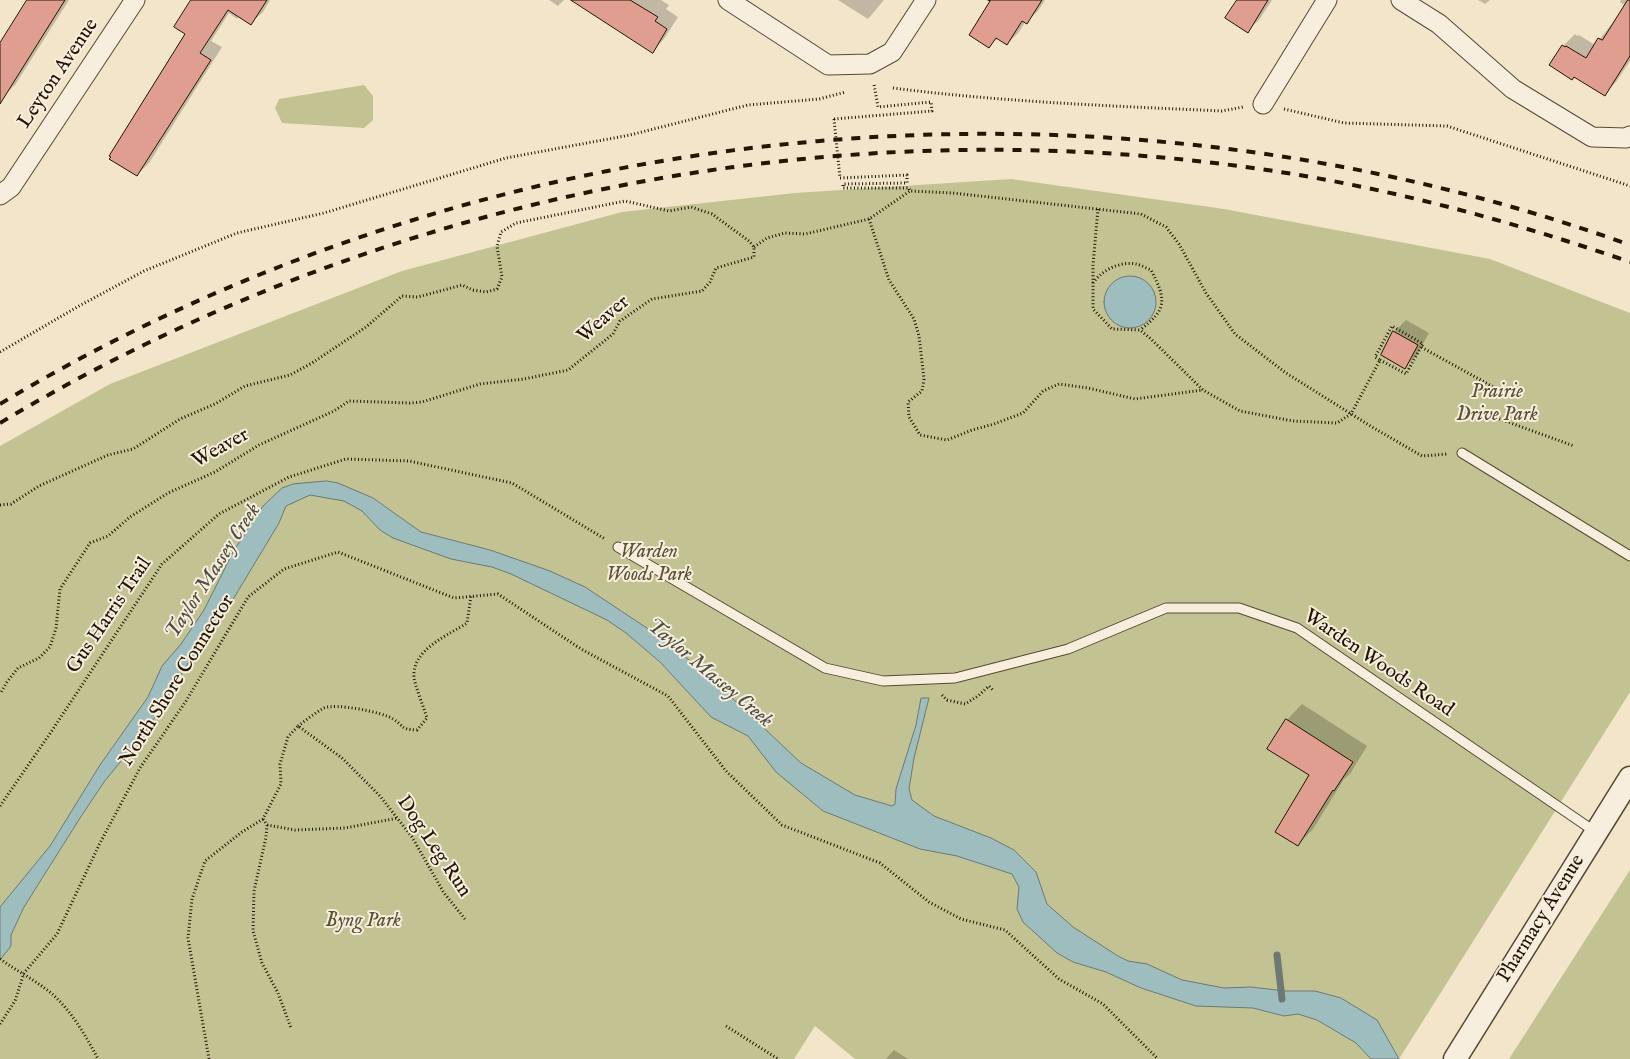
<!DOCTYPE html>
<html>
<head>
<meta charset="utf-8">
<style>
  body { margin:0 }
  canvas { display:block; background:#f2e5ca }
</style>
</head>
<body>
<canvas width="1630" height="1059"></canvas>
<script>
const g = document.querySelector('canvas').getContext('2d');
g.lineJoin = 'round';
function fillPath(path, color) {
  g.fillStyle = color;
  g.fill(path, 'evenodd');
}
function trace(path, color, width, dash) {
  g.strokeStyle = color;
  g.lineWidth = width;
  g.lineCap = dash ? 'butt' : 'round';
  g.setLineDash(dash || []);
  g.stroke(path);
}
function label(font, color, halo, rows, align = 'center') {
  g.font = font + ' "IM FELL English",serif';
  g.lineWidth = 4;
  g.setLineDash([]);
  g.textBaseline = 'middle';
  g.strokeStyle = halo;
  g.fillStyle = color;
  for (const [text, x, y, turn = 0] of rows) {
    g.save();
    g.translate(x, y);
    g.rotate((+turn || 0) * Math.PI / 180);
    g.textAlign = isNaN(turn) ? turn : align;
    if (halo) g.strokeText(text, 0, 0);
    g.fillText(text, 0, 0);
    g.restore();
  }
}
fillPath(new Path2D(`
  M364 85 373 96V120L364 128 282 123 275 108 279 99Z
  M1011 179 1224 209 1490 259 1630 313V692L1399 1059H855L815 1026 794 1059H0V446L110 384 402 271 622 212 795 193Z
  M1630 870V1059H1509Z`), '#c2c292');
const water = new Path2D(`
  M1104 302a26 26 0 1 1 52 0a26 26 0 1 1-52 0Z
  M327 481 338 483 373 498 421 532 490 550 550 571 585 587 665 640 712 679 801 763 855 795 892 806 895 804 896 789 916 725 921 698H929L914 758 909 789 912 800 934 816 991 838 1014 850 1036 872 1047 904 1073 927 1118 956 1128 961 1147 964 1182 980 1224 988 1251 987 1285 991H1315L1341 998 1377 1020 1399 1059H1371L1356 1043 1317 1020 1298 1014 1284 1016 1253 1008 1196 1006 1141 988 1106 972 1073 962 1057 953 1023 922 1017 909 1019 887 1012 874 957 856 920 849 823 811 776 772 748 736 711 717 660 662 626 633 607 620 511 574 492 567 451 559 393 538 380 530 362 511 344 501 310 495 286 506 279 523 223 616 203 639 148 728 104 782 80 818 24 907 11 935V946L0 960V907L50 846 100 765 148 697 162 666 181 644 204 610 233 552 263 506 282 488 293 484Z`);
fillPath(water, '#9ebdbf');
trace(water, '#6d7974', 1);
fillPath(new Path2D(`
  M29 0H69L15 85 0 99V46Z
  M194 0H270L263 12 251 23 239 16 237 19 229 13 211 41 222 47 149 163 137 175 187 33Z
  M549 0H564L558 6Z
  M573 0H661L669 5 666 9 678 17 664 39 653 51Z
  M838 0H884L868 19Z
  M992 0H1045L1038 11 1026 22H1025L1019 32 1007 44 998 38 989 46Z
  M1238 0H1272L1259 20 1247 31Z
  M1478 0H1490L1485 4Z
  M1621 0H1630V61L1616 82 1604 94 1563 46 1575 34 1577 36 1579 35 1595 45 1626 6 1620 2Z
  M1406 320 1429 333 1417 355 1405 367 1394 332Z
  M1302 704 1367 746 1350 774 1344 779 1313 829 1298 845 1310 774 1287 720Z
  M894 1050 908 1059H886Z`), '#0003');
trace(new Path2D(`
  M1277 955 1282 999`), '#6d7974', 7);
const building = new Path2D(`
  M27 0H65L0 104V43Z
  M191 0H267L251 25 228 10 200 53 211 60 137 176 109 159 111 157 109 156 185 34 174 27Z
  M571 0H630L658 17 655 21 667 29 653 53Z
  M988 0H1042L1027 24 1022 21 1007 45 996 38 989 48 969 35 990 1Z
  M1237 0H1268L1248 33 1225 18Z
  M1628 0H1630V56L1605 96 1574 77 1572 80 1549 65 1562 45 1565 47 1566 46 1586 58 1598 38 1602 40Z
  M1393 331 1418 345 1405 369 1381 355Z
  M1286 719 1353 762 1334 791 1333 790 1298 846 1275 832 1309 775 1267 749Z`);
fillPath(building, '#df9e8f');
trace(building, '#231403', 1);
const service = new Path2D(`
  M1462 453 1630 556
  M618 547 825 668 883 681 955 678 1068 649 1166 608H1239L1297 628 1597 833`);
const minor = new Path2D(`
  M728 0 828 65 870 64 892 52 926 0
  M1401 0 1439 24 1513 89 1592 137 1626 138 1630 136
  M1263 104 1327 0
  M0 195 11 187 135 0`);
const tertiary = new Path2D(`
  M1455 1059 1630 778`);
trace(service, '#574835', 11);
trace(minor, '#574835', 21);
trace(tertiary, '#574835', 25);
trace(new Path2D(`
  M893 88C1002 102 1112 106 1222 111L1243 107
  M1284 109 1344 123 1447 126 1630 186
  M834 119 932 111 931 102 878 107 874 84
  M840 178 907 175V183L843 184V188H909L910 191 953 193 1141 214 1166 227 1179 244 1206 293 1235 334 1286 373 1372 427 1422 456 1447 454
  M1098 209 1093 265V309L1112 329 1140 330 1151 339 1203 390 1240 411 1293 421 1337 423 1351 414 1380 360 1375 357 1392 326 1423 344 1421 347 1497 389
  M869 219 889 280 914 319 919 336 924 379 922 391 908 402 909 417 920 435 947 440 972 430 994 424 1023 413 1043 391 1059 384 1088 388 1135 399 1203 390
  M754 247 767 238 785 233 805 234 869 219 910 191
  M1093 283C1102 270 1120 261 1136 264 1141 265 1146 268 1151 270 1166 299 1168 309 1140 330
  M0 352 79 306 144 271 237 233 324 213 506 158 630 135 748 105 819 99 846 92
  M1380 360 1406 374 1421 347
  M1486 414 1574 446
  M0 505 11 504 39 486 108 455 133 449 180 419 215 404 245 386 290 375 312 363 366 327 402 296 418 297 462 285 473 290 486 292 497 289 502 277 497 246 501 232 516 223 625 201 669 211 691 207 712 214 749 241 754 247V257L716 268 710 282 702 291 652 299 620 321 613 334 568 370 524 379 480 384 422 402 410 403 349 401 334 411 259 445 215 472 168 493 130 517 108 536 90 543 60 589 56 628 50 647 39 658 18 668 7 682 0 694
  M942 695 947 700 965 704 978 696 989 686 993 690
  M298 726C306 720 315 713 324 708 335 703 383 712 393 719 406 727 399 729 417 730L427 718C424 708 415 686 414 677 412 649 449 635 467 623L471 596
  M0 806 49 735 162 564 219 514 289 477 346 459 409 461 512 483 605 539
  M263 819 267 825 266 837 254 891 253 931 262 963 278 993 291 1028
  M267 825 295 830 345 828 398 818
  M0 959C17 971 35 980 51 993 71 1010 86 1036 98 1059
  M0 1024 15 1001 24 973 57 934 100 843 140 768 186 701 248 597 284 569 338 552 454 598 498 594 581 649 668 696 726 771 782 825 880 863 929 902 961 919 1005 930 1059 979 1103 1004 1158 1059
  M726 1026 778 1059
  M209 1059 188 938 192 899 205 861 242 832 263 819 281 784 280 764 288 737 298 726 342 758 380 796 412 837 444 893 465 919`), '#231403', 3, [1, 2.5]);
trace(service, '#f7eedd', 9);
trace(minor, '#f7eedd', 19);
trace(tertiary, '#f7eedd', 22);
trace(new Path2D(`
  M0 404C486 112 1097 53 1630 245
  M0 423C385 192 849 102 1293 174 1408 193 1520 224 1630 262`), '#231403', 4, [9, 9]);
trace(new Path2D(`
  M834 119 840 178`), '#231403', 3, [1, 2.5]);
label('20px', '#231403', '#f7eedd', [
  ["Leyton Avenue",59,74,-56],
  ["Weaver",604,320,-41],
  ["Weaver",221,449,-29],
  ["Gus Harris Trail",110,616,-56],
  ["Warden Woods Road",1378,664,34],
  ["North Shore Connector",178,681,-58],
  ["Dog Leg Run",433,847,56],
  ["Pharmacy Avenue",1542,919,-58]
]);
label('italic 20px', '#5b5135', '#f7eedd', [
  ["Prairie",1497,393],
  ["Drive Park",1497,416],
  ["Warden",649,553],
  ["Woods Park",649,576],
  ["Byng Park",363,922]
]);
label('italic 21px', '#4e4f45', '#f7eedd', [
  ["Taylor Massey Creek",214,572,-57],
  ["Taylor Massey Creek",709,674,40]
]);
</script>
</body>
</html>
